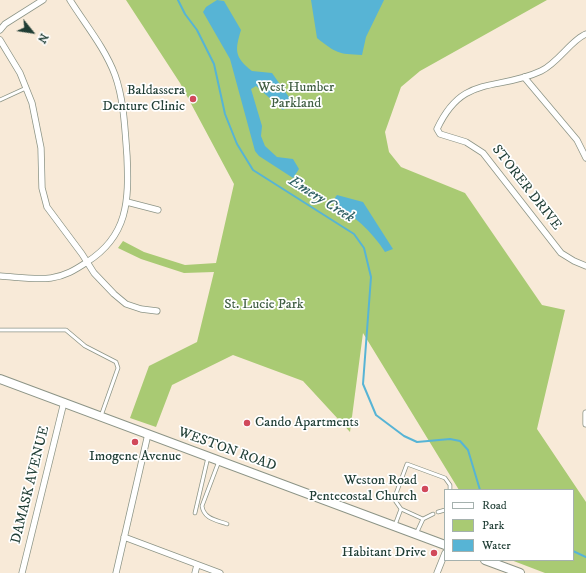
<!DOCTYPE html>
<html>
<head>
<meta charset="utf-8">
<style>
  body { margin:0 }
  #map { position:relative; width:586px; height:573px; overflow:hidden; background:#f8ead8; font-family:"IM FELL DW Pica",serif }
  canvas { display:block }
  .legend { position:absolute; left:444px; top:489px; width:130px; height:72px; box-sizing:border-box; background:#fff; border:1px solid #a5b1ae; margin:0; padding:5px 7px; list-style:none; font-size:12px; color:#1f3d34 }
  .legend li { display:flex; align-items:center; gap:8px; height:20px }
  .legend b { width:20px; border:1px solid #a5b1ae }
  .north { position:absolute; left:12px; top:12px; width:40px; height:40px; -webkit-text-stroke:3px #fff; paint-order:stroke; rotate:120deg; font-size:11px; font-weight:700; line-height:16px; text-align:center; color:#1f3d34 }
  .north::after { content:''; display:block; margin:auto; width:14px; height:18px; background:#1f3d34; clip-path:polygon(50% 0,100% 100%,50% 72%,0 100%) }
</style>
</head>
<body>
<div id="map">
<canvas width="586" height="573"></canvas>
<ul class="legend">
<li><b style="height:5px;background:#fff"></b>Road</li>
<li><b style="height:11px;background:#a9ca73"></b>Park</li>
<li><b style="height:11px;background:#57b4d5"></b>Water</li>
</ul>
<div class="north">N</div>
</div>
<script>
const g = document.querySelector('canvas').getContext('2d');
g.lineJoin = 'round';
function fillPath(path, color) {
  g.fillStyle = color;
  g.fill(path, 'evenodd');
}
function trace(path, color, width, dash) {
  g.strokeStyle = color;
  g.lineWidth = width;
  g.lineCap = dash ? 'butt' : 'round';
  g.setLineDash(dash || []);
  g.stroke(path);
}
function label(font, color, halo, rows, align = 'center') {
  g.font = font + ' "IM FELL DW Pica",serif';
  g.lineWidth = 3.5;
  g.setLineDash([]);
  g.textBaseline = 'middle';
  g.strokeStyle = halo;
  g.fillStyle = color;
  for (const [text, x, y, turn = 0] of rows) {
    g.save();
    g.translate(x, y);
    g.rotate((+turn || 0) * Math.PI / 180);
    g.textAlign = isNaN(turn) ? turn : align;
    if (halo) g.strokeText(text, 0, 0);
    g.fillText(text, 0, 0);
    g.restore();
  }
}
fillPath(new Path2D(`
  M126 0H547L420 71 401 87 385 132 389 152 401 167 465 193 542 305 565 310 537 429 586 502V573H545L511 560H573V490H459L363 333 350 432 303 381 233 355 172 385 156 427 130 418 149 366 197 342 214 272 184 273 141 259 118 248 123 241 144 252 185 265 216 263 234 184 180 83Z`), '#a9ca73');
fillPath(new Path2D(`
  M217 0 224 1 241 30C235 50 234 57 252 71L272 73 291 100 283 110 256 86 251 89 262 126 261 136 265 146 277 157 293 159 299 169 293 178 259 156 255 151 230 59 203 12 206 7Z
  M311 0H384L366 37 362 55C338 54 336 53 317 38Z
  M337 195 363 202 393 249 385 252C371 230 354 216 332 202Z`), '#57b4d5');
trace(new Path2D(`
  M178 0 185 14 197 30 214 64 225 114 237 144 253 170 354 234 364 248 371 277 363 384 376 415 404 436 417 442 450 439 460 441 468 450 480 490
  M573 551 586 557`), '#57b4d5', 2);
const service = new Path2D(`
  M0 100 26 88
  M0 330H66L85 346 116 362 118 368 101 416
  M219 461 202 506C204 519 216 520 227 524
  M438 512 445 510
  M195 513 208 457
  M423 519 401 509 394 499 407 464 445 478 450 485V490
  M395 525 401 509
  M416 534 423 519 433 514`);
const minor = new Path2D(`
  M0 30 5 24 43 0
  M586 34C572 39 558 63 541 71 496 92 463 73 437 129L440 134 466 142 483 153 561 253 574 261 586 266
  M0 40 20 73 32 103 41 148 42 188 47 207 82 254 94 273 114 294 126 304 141 309 157 311
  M524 77 577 140 586 158
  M127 202 158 210
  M0 276C17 277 35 280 51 278 65 276 75 270 87 262 128 236 129 201 127 156 125 130 124 100 115 75 105 48 85 24 70 0
  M586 413V424
  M124 537 220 573
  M22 573 64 402
  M116 573 148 434
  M195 573 197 565
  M437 573 445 553`);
const secondary = new Path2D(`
  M0 379 445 545
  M485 560 520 573`);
trace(service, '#8c9486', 4.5);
trace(minor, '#8c9486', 7);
trace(secondary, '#8c9486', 10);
trace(service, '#fff', 3);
trace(minor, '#fff', 5.5);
trace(secondary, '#fff', 8);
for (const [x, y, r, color] of [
  [193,99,4,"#d1495b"],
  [247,423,4,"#d1495b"],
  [135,442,4,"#d1495b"],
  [425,489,4,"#d1495b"],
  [434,553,4,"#d1495b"]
]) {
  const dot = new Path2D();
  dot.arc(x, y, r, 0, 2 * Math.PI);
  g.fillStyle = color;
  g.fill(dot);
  trace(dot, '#fff', 1.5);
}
label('14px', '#426044', '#fff', [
  ["West Humber",296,88],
  ["Parkland",296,104],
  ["St. Lucie Park",264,305]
]);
label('14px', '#1f3d34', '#fff', [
  ["Baldassera",185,91],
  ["Denture Clinic",185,107],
  ["Cando Apartments",255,423,"left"],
  ["Imogene Avenue",135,457,"center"],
  ["Weston Road",417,481],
  ["Pentecostal Church",417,497],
  ["Habitant Drive",426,553]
], 'right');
label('14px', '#1f3d34', '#fff', [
  ["STORER DRIVE",526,188,52],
  ["WESTON ROAD",227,450,20],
  ["DAMASK AVENUE",31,485,-76]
]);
label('italic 15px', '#306164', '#fff', [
  ["Emery Creek",321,200,32]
]);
</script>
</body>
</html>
